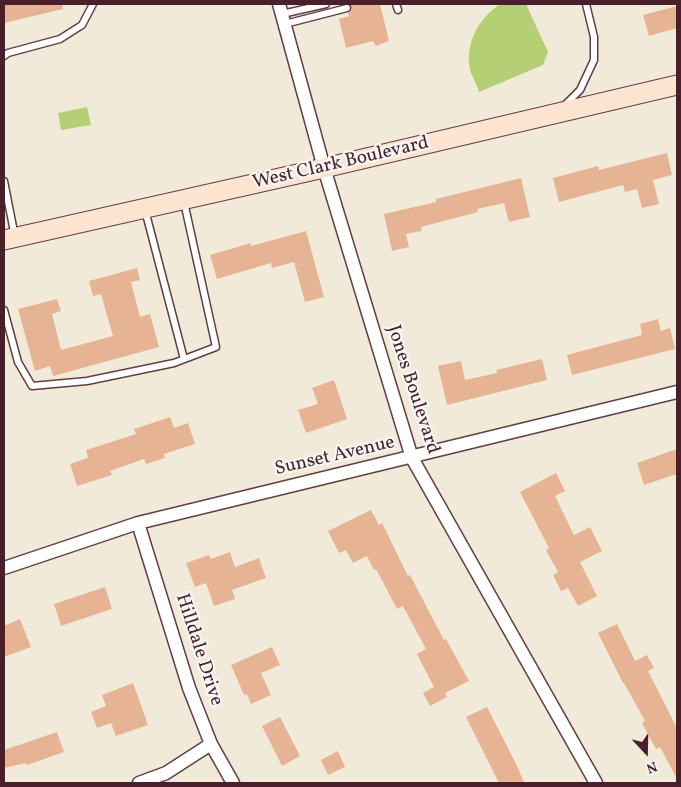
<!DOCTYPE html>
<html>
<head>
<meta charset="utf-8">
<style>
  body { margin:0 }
  #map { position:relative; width:681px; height:787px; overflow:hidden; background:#f2ead8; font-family:Vollkorn,serif }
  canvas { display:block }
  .frame { position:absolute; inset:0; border:5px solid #4a1f2b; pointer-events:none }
  .north { position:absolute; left:621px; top:727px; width:50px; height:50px; -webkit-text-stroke:4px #f6f6f2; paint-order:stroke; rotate:159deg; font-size:14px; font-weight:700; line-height:20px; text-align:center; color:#4a1f2b }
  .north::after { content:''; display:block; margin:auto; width:18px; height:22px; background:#4a1f2b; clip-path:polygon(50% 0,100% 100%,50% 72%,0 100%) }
</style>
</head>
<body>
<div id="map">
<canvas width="681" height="787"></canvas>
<div class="frame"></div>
<div class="north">N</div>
</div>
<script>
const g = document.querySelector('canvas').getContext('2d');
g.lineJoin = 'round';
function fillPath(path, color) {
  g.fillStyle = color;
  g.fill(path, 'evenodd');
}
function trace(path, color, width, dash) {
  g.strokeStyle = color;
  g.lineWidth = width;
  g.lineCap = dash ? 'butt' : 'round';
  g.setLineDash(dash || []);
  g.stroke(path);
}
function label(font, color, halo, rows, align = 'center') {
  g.font = font + ' Vollkorn,serif';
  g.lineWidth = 4.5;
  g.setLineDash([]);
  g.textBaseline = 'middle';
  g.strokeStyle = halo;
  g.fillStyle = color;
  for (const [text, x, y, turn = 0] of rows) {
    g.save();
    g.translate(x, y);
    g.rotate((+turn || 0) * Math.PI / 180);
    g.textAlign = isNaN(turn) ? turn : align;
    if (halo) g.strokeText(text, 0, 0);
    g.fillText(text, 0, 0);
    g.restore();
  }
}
fillPath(new Path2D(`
  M500 4H526L548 52 543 65 479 92C477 86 474 79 471 73 463 46 478 19 500 4Z
  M87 107 91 125 61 130 58 113Z`), '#b5cf75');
fillPath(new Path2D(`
  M4 4H62L63 9 4 23Z
  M349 4H380L389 41 376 46 373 41 346 48 339 19 349 16 348 13 352 9Z
  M677 6V28L649 36 643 15Z
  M667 153 672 175 653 180 659 204 642 208 637 189 625 192 623 185 559 202 553 178 598 166 599 170Z
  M521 178 530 217 509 222 504 203 477 209 478 212 421 227 422 231 406 234 409 247 392 251 384 214 436 202V199Z
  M306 231 324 297 305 302 294 262 272 268 271 263 217 279 210 255 251 243V246Z
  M137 268 140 280 131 282 140 317 150 314 159 347 53 376 50 366 35 371 18 309 57 299 61 311 52 314 61 350 113 336 101 294 93 296 89 281Z
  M658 319 661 331 670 328 675 349 572 375 567 355 642 335 640 324Z
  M542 359 547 380 447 405 438 366 461 361 465 380 497 373 496 370Z
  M334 380 347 419 306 433 298 410 318 404 312 388Z
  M170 417 174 428 188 423 195 444 164 454 165 458 146 464 144 459 110 471 112 475 77 486 70 464 88 458 86 450 136 434 134 429Z
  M677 449V474L644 485 637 463Z
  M556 473 565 491 555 496 574 535 590 527 602 551 580 562 597 596 578 606 568 588 561 591 553 575 558 572 546 550 549 548 520 492Z
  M371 510 379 525 382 523 408 576 410 575 444 640 446 639 469 681 445 693 447 697 430 706 423 693 434 687 417 654 426 649 403 606 397 609 376 569 374 570 367 556 353 563 346 550 339 553 328 531Z
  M230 552 235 567 259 558 266 578 232 590 235 599 214 606 206 583 195 587 186 563 209 555 211 559Z
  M105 587 112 609 61 626 54 604Z
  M20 619 31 647 4 657V626Z
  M617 624 635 661 647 655 654 668 648 671 677 728V779L660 747 656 749 642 723 645 721 624 683H623L598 633Z
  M272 647 280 665 261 673 271 695 251 704 247 694 244 695 231 665Z
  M133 683 148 725 116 736 111 723 97 728 91 712 106 706 102 695Z
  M487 707 518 768 524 783H499L466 717Z
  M280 717 300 756 282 766 262 726Z
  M57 732 64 752 27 765 26 763 4 768V750Z
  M338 751 345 767 328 775 321 760Z`), '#e6b494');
const lane = new Path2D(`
  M396 4 398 10
  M282 14 326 4
  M285 24 347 8
  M4 56 8 53 60 39 82 25 93 4
  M563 107 580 90 594 60V37L586 4
  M4 181 15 237
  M145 210 184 359
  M4 310 18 362 32 386 87 381 174 363 216 347 184 202`);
const street = new Path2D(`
  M279 4 324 168 412 458 596 783
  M138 523 189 688 211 744 233 783
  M4 568 138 523 677 392
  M139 783 166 773 211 744`);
const secondary = new Path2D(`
  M4 240 324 168 677 85`);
trace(lane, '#633d45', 9);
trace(street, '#633d45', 15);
trace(secondary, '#633d45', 21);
trace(lane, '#fff', 6);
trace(street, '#fff', 12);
trace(secondary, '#fde4d1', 19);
label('19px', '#4a1f2b', '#f6f6f2', [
  ["West Clark Boulevard",341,164,-13],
  ["Jones Boulevard",412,390,72],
  ["Sunset Avenue",335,457,-13],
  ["Hilldale Drive",198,650,72]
]);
</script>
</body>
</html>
